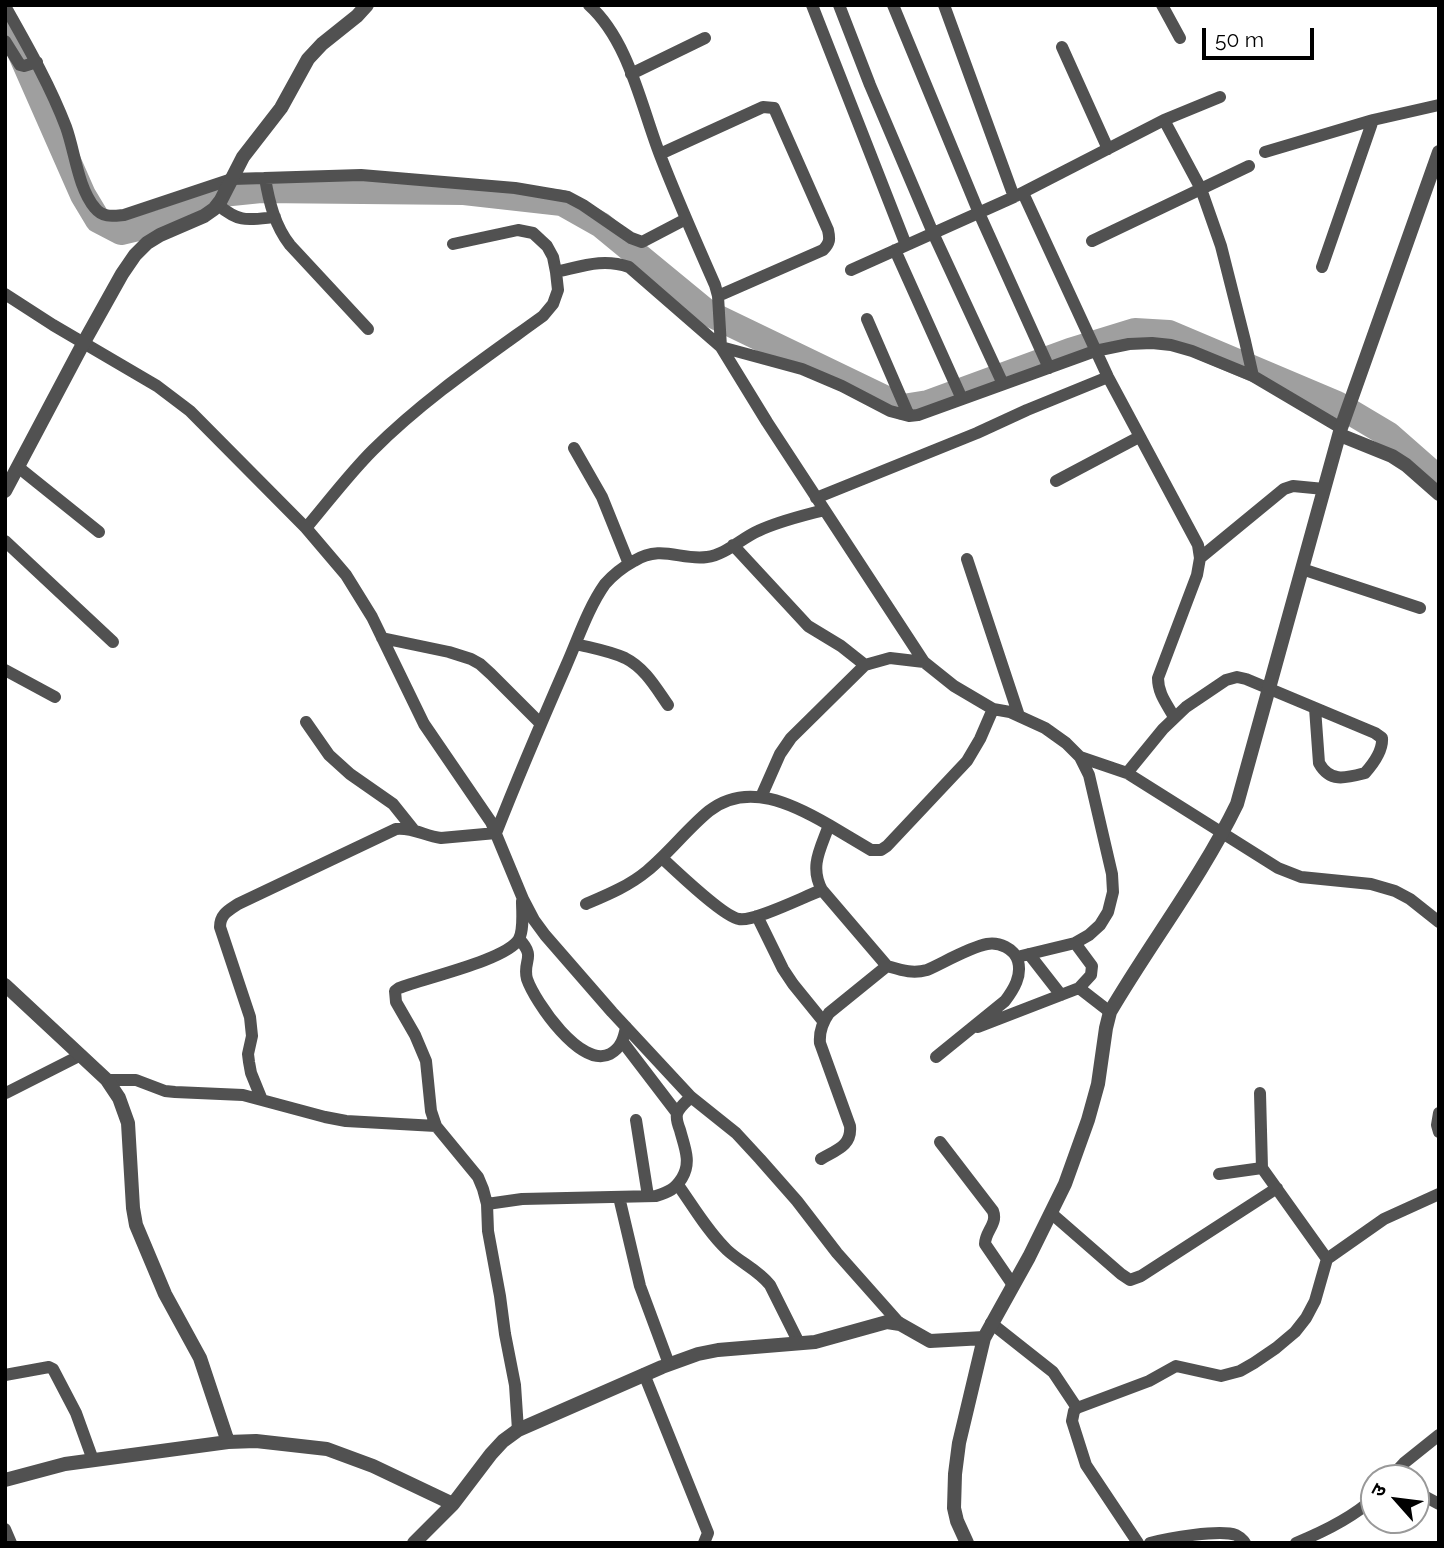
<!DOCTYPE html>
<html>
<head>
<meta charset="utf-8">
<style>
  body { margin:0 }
  #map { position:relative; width:1444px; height:1548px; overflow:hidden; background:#fff; font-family:Raleway,"Noto Sans Devanagari",sans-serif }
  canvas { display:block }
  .frame { position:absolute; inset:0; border:7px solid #000; pointer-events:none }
  .north { position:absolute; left:1360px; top:1464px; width:70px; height:70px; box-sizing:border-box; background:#fff; border:2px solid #999; border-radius:50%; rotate:298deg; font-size:19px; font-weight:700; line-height:28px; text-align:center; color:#000 }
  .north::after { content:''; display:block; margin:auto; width:24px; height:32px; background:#000; clip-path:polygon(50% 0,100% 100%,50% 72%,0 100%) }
  .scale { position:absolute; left:1202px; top:28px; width:112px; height:32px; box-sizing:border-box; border:4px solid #000; border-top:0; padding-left:9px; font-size:21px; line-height:24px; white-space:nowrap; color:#000; -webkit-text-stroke:5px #fff; paint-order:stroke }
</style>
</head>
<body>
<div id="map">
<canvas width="1444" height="1548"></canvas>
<div class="frame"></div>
<div class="north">उ</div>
<div class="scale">50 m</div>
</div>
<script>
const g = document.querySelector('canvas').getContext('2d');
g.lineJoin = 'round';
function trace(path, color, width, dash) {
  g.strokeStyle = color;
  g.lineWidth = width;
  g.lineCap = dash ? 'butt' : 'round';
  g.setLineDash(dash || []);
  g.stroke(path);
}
trace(new Path2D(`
  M5 25 16 43 83 195 98 220 121 232 163 222 212 195 261 190 464 192 562 203 601 225 708 313 903 407 928 403 1070 351 1135 331 1169 333 1337 404 1389 435 1439 479`), '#9f9f9f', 26);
trace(new Path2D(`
  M589 5C629 41 641 106 660 155 677 199 696 242 715 285L718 296 721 347 767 422 924 662 954 686 993 709 1010 712 1045 728 1066 743 1080 757 1089 775 1112 874 1113 892 1108 912 1100 925 1089 935 1075 943 1017 957
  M812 5 906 245
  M839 5 870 85 933 233 1003 384
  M893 5 979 213 1049 368
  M1162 5 1180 38
  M5 6C27 45 50 85 66 127 75 152 78 188 95 208 103 218 113 216 124 215L232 179 361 175 515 188 568 197 583 205 631 238 642 242 686 219
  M5 41 20 65 24 66 37 62
  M1062 47 1108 149
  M631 74 705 38
  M1164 120 1201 189 1221 246 1245 341 1253 376
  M1265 152 1373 120 1439 105
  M660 154 763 107 774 108 828 230C830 239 830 243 823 250L718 296
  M265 178C269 202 275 226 290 245L368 329
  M1023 193 1108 377 1198 545 1200 558 1197 575 1158 678C1158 694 1167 704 1174 717
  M1016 196 1164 120 1220 97
  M218 205C240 223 247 220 275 217
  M1092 241 1249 166
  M895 250 962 399
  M1322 267 1373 120
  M851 270 1014 197 944 5
  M556 272C583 266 603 258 629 267L721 347 802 369 842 386 890 411 909 416 918 415 1095 351 1129 344 1152 343 1171 345 1192 351 1253 376 1341 428
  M5 294 53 325 157 386 190 411 306 528 346 575 372 617 424 724 491 822 523 899 534 920 545 935 612 1012 691 1097 736 1133 760 1159 797 1201 837 1253 900 1324
  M867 319 909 416
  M574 448 602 497 629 564
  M18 467 99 532
  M1056 481 1139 437
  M816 498 977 433 1027 410 1108 377
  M306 528C328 502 349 474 373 450 424 399 485 358 543 316L553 304 558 290 556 272 553 257 547 246 533 233 518 230 453 244
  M5 541 113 642
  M733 545 808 626 841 646 865 665
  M1200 558 1284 489 1293 486 1324 489
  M967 559 1019 716
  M1302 569 1420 608
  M382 638 449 652 471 659 480 664 491 674 541 724
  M576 644C592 648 610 651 625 658 645 668 656 688 668 705
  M5 670 55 697
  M306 722 329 755 350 774 393 804 413 829
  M1080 757 1127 773 1278 868 1301 877 1371 884 1395 891 1410 899 1439 922
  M1127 773 1163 729 1186 707 1226 680 1237 677 1246 679 1375 733 1382 738C1383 750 1373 764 1365 773 1346 778 1330 783 1319 763L1315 708
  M761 797 780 754 791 738 865 665 890 658 924 662
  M829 825 871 850H881L887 846 967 761 980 739 993 709
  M662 858C676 871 724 917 739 919 754 922 805 896 822 890
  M586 904C607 895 629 886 647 871 669 853 687 829 709 811 747 781 793 804 829 825 821 848 809 866 822 890L887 966
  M757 916 783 969 793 984 823 1021
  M519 939C537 958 522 960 527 979 535 1002 581 1069 610 1054 621 1048 624 1038 626 1027
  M1075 943 1092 966 1091 975 1079 988 1110 1012
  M1029 954 1061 995
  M978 1027 1079 988
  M622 1041 677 1113
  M107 1080H136L165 1091 175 1092 243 1095 325 1117 346 1121 436 1126
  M6 1093 81 1055
  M1260 1093 1262 1168 1327 1259
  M262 1100 251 1073 249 1062 248 1054 252 1036 250 1017 220 927C220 914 229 910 238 904L396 829C412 827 425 836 441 838L496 833C518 777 542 721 566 666 578 639 588 608 605 584 613 575 623 567 634 561 662 544 681 561 707 557 725 555 742 538 758 531 779 521 802 516 824 510
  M1439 1113 1437 1125 1439 1132
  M636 1120 648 1196
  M940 1142 993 1211C998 1224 985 1231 985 1244L1013 1285
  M821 1159C836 1150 852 1146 850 1126L820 1043C819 1032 822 1023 829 1013L887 966C901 970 912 974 927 970 943 963 970 947 987 944 999 942 1014 948 1018 961 1022 976 1014 989 1005 1001L936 1057
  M1219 1174 1262 1168
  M678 1185C693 1206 708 1232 727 1250 741 1263 758 1270 770 1285L799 1343
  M619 1197 640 1286 669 1364
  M487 1204 522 1199 656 1196C669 1192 675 1189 682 1178 692 1162 684 1146 680 1130 678 1125 676 1119 677 1114 679 1107 686 1102 691 1097
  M1051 1213 1121 1274 1130 1280 1141 1276 1277 1188
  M991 1323 1053 1372 1077 1408
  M644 1374 708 1533 704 1543
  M5 1375 49 1367 53 1369 76 1413 93 1460
  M518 1430 515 1385 505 1334 500 1296 488 1231 487 1204 483 1189 478 1177 436 1126 431 1111 426 1061 415 1035 396 1002 395 991 399 988C424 978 507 960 519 939 524 929 522 912 522 901
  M1390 1478 1404 1463 1439 1435
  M1416 1494 1424 1496 1439 1504
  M5 1529 11 1543
  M1138 1543 1086 1465 1072 1421 1074 1411 1077 1408 1149 1381 1176 1366 1221 1376 1240 1371 1254 1363 1276 1348 1295 1332 1306 1318 1315 1301 1327 1259 1384 1219 1439 1194
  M1150 1543C1168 1538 1220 1529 1236 1535 1242 1538 1241 1538 1245 1543
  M1296 1543C1323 1532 1352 1518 1374 1498`), '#515151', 12);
trace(new Path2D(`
  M1340 435 1392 456 1406 465 1439 494
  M5 491 84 342 122 274 135 255 147 243 160 235 204 216 214 209 221 200 243 157 281 108 308 59 322 44 357 16 367 5
  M5 985 107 1080 119 1098 128 1123 133 1208 136 1225 165 1294 200 1358 228 1442
  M5 1480 65 1464 228 1442 256 1441 327 1449 373 1466 453 1504
  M414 1543 453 1504 491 1454 503 1441 518 1430 662 1367 698 1354 718 1350 815 1342 887 1322 900 1324 930 1341 984 1338
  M967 1543 957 1521 954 1508 955 1474 959 1443 984 1338 1029 1257 1065 1184 1088 1120 1098 1084 1106 1028 1110 1012C1151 942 1201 878 1237 804L1341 428 1439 152`), '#515151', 14);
</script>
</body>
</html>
